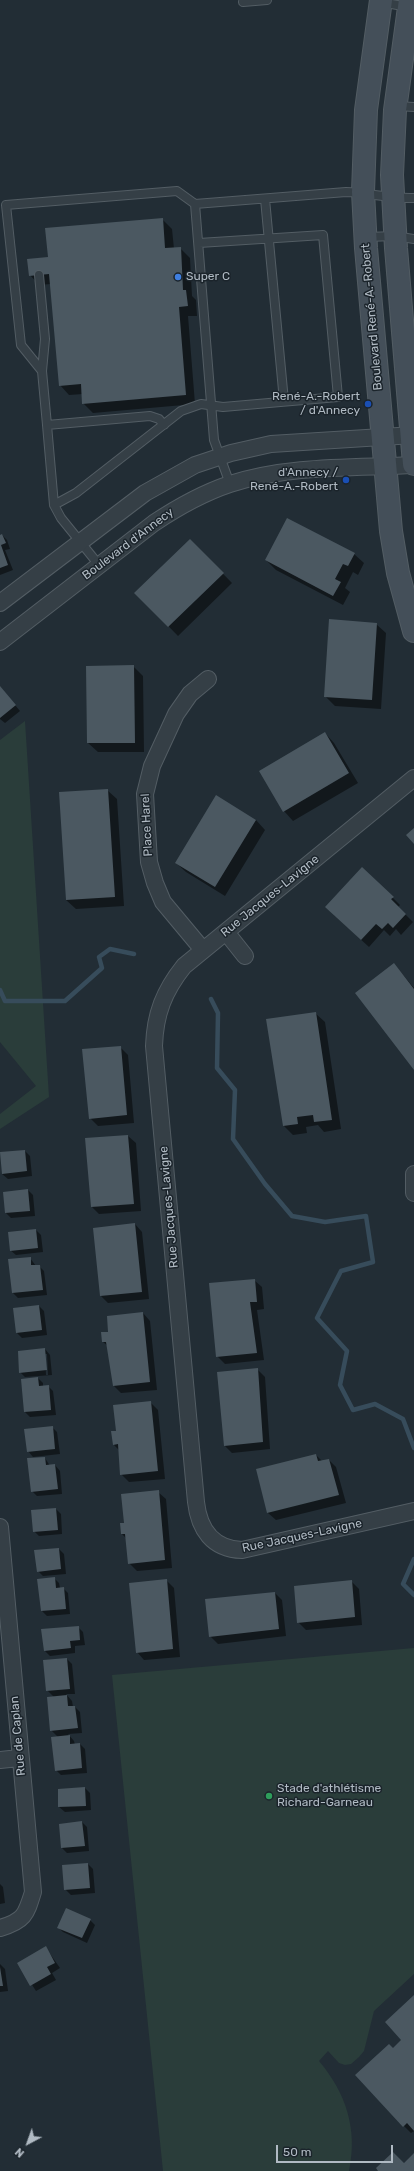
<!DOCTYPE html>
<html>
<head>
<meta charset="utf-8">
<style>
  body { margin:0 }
  #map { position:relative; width:414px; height:2171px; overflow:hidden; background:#222d35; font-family:Rubik,sans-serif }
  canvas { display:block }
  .north { position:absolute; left:8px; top:2123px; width:40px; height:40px; -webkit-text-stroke:3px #1b242b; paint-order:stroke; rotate:221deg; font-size:11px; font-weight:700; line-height:16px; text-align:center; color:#b0bac3 }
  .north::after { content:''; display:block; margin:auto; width:14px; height:18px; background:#b0bac3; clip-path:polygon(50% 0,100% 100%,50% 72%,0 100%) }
  .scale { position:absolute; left:276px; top:2145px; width:117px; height:18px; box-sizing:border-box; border:2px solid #b0bac3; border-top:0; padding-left:5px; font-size:12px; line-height:14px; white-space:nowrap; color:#b0bac3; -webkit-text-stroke:3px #1b242b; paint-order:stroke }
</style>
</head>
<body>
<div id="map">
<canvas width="414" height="2171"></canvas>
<div class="north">N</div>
<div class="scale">50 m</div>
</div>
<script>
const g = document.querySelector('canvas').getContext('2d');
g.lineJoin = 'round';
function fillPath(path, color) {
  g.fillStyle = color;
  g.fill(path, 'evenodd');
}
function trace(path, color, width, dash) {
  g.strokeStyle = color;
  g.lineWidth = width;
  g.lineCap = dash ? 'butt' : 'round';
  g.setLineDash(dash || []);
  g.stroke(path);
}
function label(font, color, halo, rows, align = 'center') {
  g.font = font + ' Rubik,sans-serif';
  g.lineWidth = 3;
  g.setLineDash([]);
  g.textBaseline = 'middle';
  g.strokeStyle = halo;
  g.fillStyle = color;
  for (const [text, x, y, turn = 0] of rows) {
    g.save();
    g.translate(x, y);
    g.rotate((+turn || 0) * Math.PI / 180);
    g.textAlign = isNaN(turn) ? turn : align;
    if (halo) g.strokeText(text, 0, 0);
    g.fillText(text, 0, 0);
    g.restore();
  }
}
fillPath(new Path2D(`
  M25 721 49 1097 0 1129V1114L36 1086 0 1042V740Z
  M414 1648V1974L374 2011 364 2051 359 2057 351 2064 345 2065 339 2063 328 2051 319 2061C346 2093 358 2129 349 2171H163L112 1675Z`), '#2a3d3a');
fillPath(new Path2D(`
  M162 219 172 229 174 249 180 248 190 258 192 296 196 300 197 316H188L195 404 93 413 83 403V394L69 395 60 385 51 284 39 285 30 275 49 258Z
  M2 535 7 540 10 549 5 550 13 570 0 575V536Z
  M190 540 232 583 178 636 136 593Z
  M354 554 364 563 358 575 353 572 345 588 350 592 343 605 276 570 266 560Z
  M376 624 386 633 381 709 335 706 325 696Z
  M133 666 143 676 144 752H98L88 743Z
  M0 687 20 711 5 723 0 719Z
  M325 733 334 743 358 783 293 821 284 811Z
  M107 790 117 799 124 906 76 909 66 900Z
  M256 820 265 830 225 896 186 872 176 863Z
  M393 898 400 905 398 907 413 922 401 935 396 929 390 936 384 930 369 947 334 915Z
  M394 964 414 988V1068Z
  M315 1013 325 1022 341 1129 324 1132 318 1125 306 1127 307 1133 293 1135 284 1126Z
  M120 1047 128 1055 134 1123 98 1126 90 1118Z
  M128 1136 136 1143 141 1211 99 1214 92 1207 86 1139Z
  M25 1151 30 1156 32 1176 8 1179 2 1174Z
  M28 1190 33 1195 35 1216 11 1218 6 1213 4 1193Z
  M135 1224 142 1232 149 1299 108 1303 101 1296Z
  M36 1230 41 1235 43 1252 16 1255 10 1250Z
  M30 1258 36 1266H39L44 1271 47 1295 18 1298 13 1293 9 1260Z
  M254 1280 262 1287 264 1309 257 1310 264 1360 225 1364 217 1356Z
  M39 1306 44 1311 47 1335 22 1338 17 1333Z
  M143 1313 150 1321 157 1390 121 1393 114 1386 108 1346 103 1342 109 1333Z
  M45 1349 50 1355 52 1375 25 1377 20 1372ZM45 1354H47L48 1375H46Z
  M257 1369 265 1377 270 1449 232 1453 225 1446Z
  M38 1378 43 1383V1387L48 1386 53 1391 56 1415 30 1417 25 1412Z
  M150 1402 158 1410 165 1479 129 1482 121 1474 119 1450 114 1445 117 1432Z
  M52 1427 57 1432 60 1454 33 1457 28 1451Z
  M316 1455 322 1461 329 1460 336 1467 346 1503 276 1520 268 1513 257 1470Z
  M45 1458 50 1466 55 1465 60 1471 62 1494 37 1496 32 1491Z
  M158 1492 166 1499 172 1568 137 1571 129 1563 127 1539 122 1534 121 1524 125 1523Z
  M56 1509 61 1514 62 1534 39 1536 34 1531Z
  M59 1549 64 1554 66 1574 43 1576 38 1571Z
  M54 1578 59 1583 60 1588H63L68 1593 70 1614 47 1616 42 1611Z
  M166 1580 174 1588 180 1657 144 1660 137 1652Z
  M351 1581 359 1589 362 1625 306 1630 298 1622Z
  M275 1593 282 1600 286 1636 218 1644 210 1636Z
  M78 1627 83 1632 85 1645 75 1646V1653L50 1656 45 1651Z
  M67 1659 72 1664 75 1694H66L72 1701 73 1707H75L80 1712 82 1733 68 1734 74 1741 75 1745 80 1744 85 1749 87 1773 61 1775 56 1770 58 1737 51 1730 54 1697 47 1690Z
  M85 1788 90 1793 91 1810 65 1812 59 1807Z
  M82 1822 87 1827 89 1851 67 1853 62 1848Z
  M88 1864 93 1869 95 1893 71 1895 65 1889Z
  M0 1884 3 1887 5 1903 0 1904Z
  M90 1920 95 1925 87 1943 63 1932 58 1927Z
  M46 1948 60 1968 52 1973 56 1980 36 1991 18 1963Z
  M0 1964 5 1969 8 1991 0 1992Z
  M414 1997V2131L411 2133 404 2126 393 2049 403 2040Z`), '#0007');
trace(new Path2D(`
  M0 990 5 1001H65L102 968 99 957 110 949 134 954
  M211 999 218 1013 217 1068 235 1090 233 1139 265 1184 292 1216 325 1222 366 1216 373 1262 341 1271 317 1318 347 1351 340 1385 353 1410 375 1404 403 1419 414 1448
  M414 1559 403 1584 414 1595`), '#374c5b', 4.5);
fillPath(new Path2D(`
  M163 218 165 248 181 247 183 290H186L188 306 179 307 186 395 82 404 81 384 59 386 49 274 29 276 27 259 48 257 45 228Z
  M287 518 355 553 348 566 343 564 335 579 341 582 333 596 265 560Z
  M2 534 6 543 1 545 8 565 0 568V535Z
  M190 539 224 573 168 627 134 593Z
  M329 619 377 623 372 700 324 697Z
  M134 665 135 743H87L86 666Z
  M0 686 16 705 0 718Z
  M325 732 349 773 283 812 259 771Z
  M108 789 115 897 66 900 59 792Z
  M216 795 256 820 215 887 175 863Z
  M414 828V844L406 835Z
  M362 867 394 897 391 899 406 914 393 928 388 923 382 929 376 924 361 940 325 907Z
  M394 963 414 989V1070L355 993Z
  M316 1012 332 1120 314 1122 313 1115 297 1117 298 1124 283 1126 266 1019Z
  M121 1046 127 1115 89 1119 82 1049Z
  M128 1135 134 1204 91 1207 85 1138Z
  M25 1150 27 1171 2 1174 0 1152Z
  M28 1189 30 1211 5 1213 3 1192Z
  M135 1223 142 1292 100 1296 93 1228Z
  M36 1229 38 1248 10 1251 8 1232Z
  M31 1257V1265H40L43 1290 12 1293 8 1259Z
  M255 1279 257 1302H250L257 1353 216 1357 209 1283Z
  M39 1305 42 1330 16 1333 13 1308Z
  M143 1312 150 1382 113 1386 106 1342H102L101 1332H108L107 1316Z
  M45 1348 47 1370 19 1373 18 1351Z
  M258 1368 263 1442 224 1446 217 1372Z
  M38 1377 39 1386 49 1385 51 1410 24 1412 21 1379Z
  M151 1401 158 1471 120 1475 118 1444 113 1445 111 1431H116L113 1405Z
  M53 1426 55 1449 27 1452 24 1429Z
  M316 1454 318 1461 329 1459 339 1495 267 1513 256 1469Z
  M45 1457 46 1465 55 1464 58 1489 31 1492 27 1458Z
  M159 1490 165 1560 128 1564 125 1534H121L120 1523H124L121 1494Z
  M56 1508 58 1530 33 1532 31 1510Z
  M59 1548 61 1569 37 1572 34 1550Z
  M55 1577 56 1588 64 1587 66 1609 41 1611 37 1579Z
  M167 1579 173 1649 136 1653 129 1583Z
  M352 1580 355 1617 297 1623 294 1586Z
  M275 1592 279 1629 209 1637 205 1599Z
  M79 1626 80 1640 70 1641 71 1648 44 1651 41 1629Z
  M67 1658 70 1689 46 1691 43 1660Z
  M67 1695 68 1706H75L78 1728 50 1731 47 1697Z
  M70 1735V1744L80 1743 82 1768 55 1771 51 1737Z
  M85 1787 86 1806 58 1807V1789Z
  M82 1821 85 1846 61 1848 59 1824Z
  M88 1863 90 1888 64 1890 62 1865Z
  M66 1908 91 1919 82 1938 57 1928Z
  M46 1946 55 1963 47 1967 51 1974 30 1986 17 1963Z
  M0 1967 3 1986H0Z
  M414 1995V2131L407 2123 403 2127 355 2075 389 2044 393 2048 401 2040 385 2022Z
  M393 2152 404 2163 414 2153V2171H378L376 2168Z`), '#4b5861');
const lane = new Path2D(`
  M243 2 267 0
  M381 2 408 7
  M397 106 414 107
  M265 199 284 401
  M195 204 214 440 230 484
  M367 237 395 236 414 239
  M39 275 45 339 42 371
  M47 425 42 371 21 345 6 205 177 191 195 204 346 192C369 193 391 199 414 198
  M54 505 76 493 181 411 201 404 223 407 338 397 323 235 199 243
  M99 565 61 518 54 505 47 425 150 416 159 419 164 425`);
const street = new Path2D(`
  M0 603 145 493 195 465 231 453 271 444 414 435
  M0 642 154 523C178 507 203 493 230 484 288 465 353 468 414 465
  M414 778 184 966C164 991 155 1014 154 1046L196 1502C199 1529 212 1549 242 1550L414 1511
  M226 932 245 956
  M203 950 163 902 155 883 149 862 145 794 152 766 176 714 190 694 208 679
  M414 1174V1193
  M0 1527 33 1892C26 1915 24 1921 0 1928
  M0 1760 19 1758`);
const secondary = new Path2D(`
  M381 0 366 110 363 192 366 248 391 531 398 573 414 631
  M410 0 395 110 392 175 396 248 414 464`);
trace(lane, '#535d64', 10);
trace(street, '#535d64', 18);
trace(secondary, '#535d64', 24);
trace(lane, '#353f46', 8);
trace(street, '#353f46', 16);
trace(secondary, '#444f59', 22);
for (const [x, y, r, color] of [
  [178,277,4,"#3f7fe0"],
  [368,404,4,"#1a4fb4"],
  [346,480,4,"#1a4fb4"],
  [269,1796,4,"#2e9e5b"]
]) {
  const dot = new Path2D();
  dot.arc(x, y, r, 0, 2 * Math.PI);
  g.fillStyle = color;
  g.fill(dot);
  trace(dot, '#1b242b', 1.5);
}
label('12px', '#b0bac3', '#1b242b', [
  ["Super C",186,277],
  ["René-A.-Robert",360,397,"right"],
  ["/ d'Annecy",360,411,"right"],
  ["d'Annecy /",338,473,"right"],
  ["René-A.-Robert",338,487,"right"],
  ["Stade d'athlétisme",277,1789],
  ["Richard-Garneau",277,1803]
], 'left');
label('12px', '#b0bac3', '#1b242b', [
  ["Boulevard René-A.-Robert",372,317,-95],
  ["Boulevard d'Annecy",128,544,-37],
  ["Place Harel",147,825,-93],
  ["Rue Jacques-Lavigne",270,896,-39],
  ["Rue Jacques-Lavigne",169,1207,-95],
  ["Rue Jacques-Lavigne",302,1536,-12],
  ["Rue de Caplan",18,1736,-95]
]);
</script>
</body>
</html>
